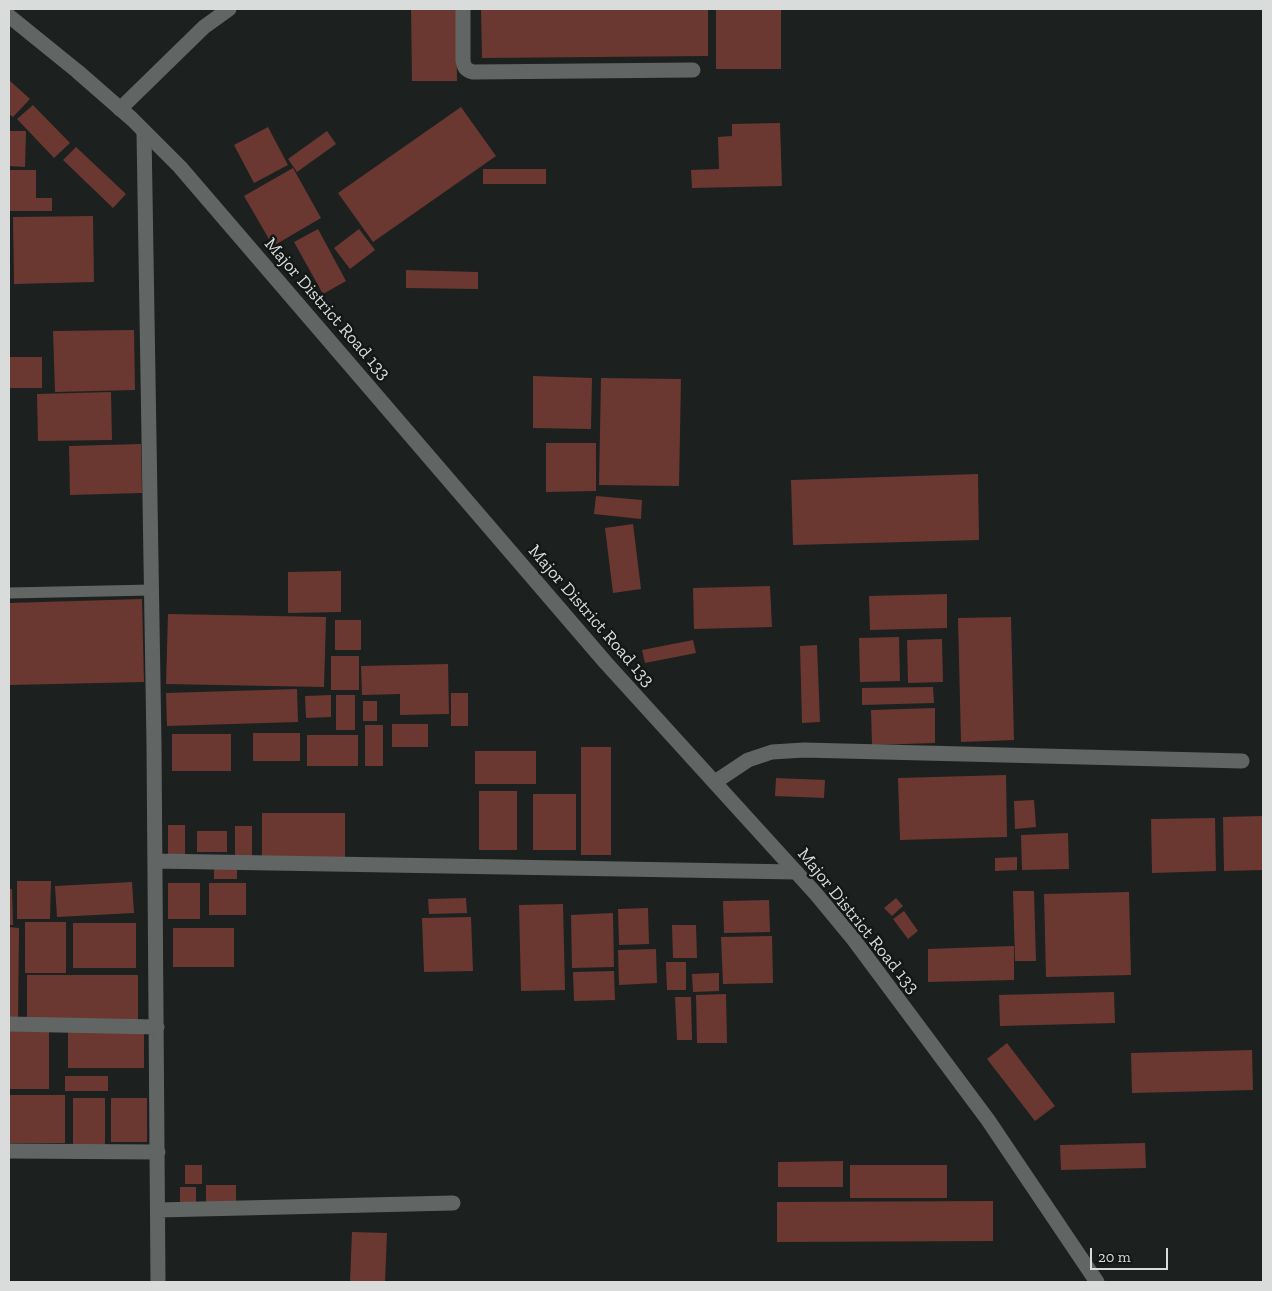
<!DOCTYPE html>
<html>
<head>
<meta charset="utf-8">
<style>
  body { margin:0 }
  #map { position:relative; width:1272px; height:1291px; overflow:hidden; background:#1c201f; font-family:"Zilla Slab",serif }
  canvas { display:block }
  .frame { position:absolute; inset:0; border:10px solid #d9dcdb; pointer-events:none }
  .scale { position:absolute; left:1090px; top:1248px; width:78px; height:22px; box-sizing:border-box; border:2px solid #d9dcdb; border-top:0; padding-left:6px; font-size:15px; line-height:18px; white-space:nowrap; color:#d9dcdb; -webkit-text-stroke:4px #131716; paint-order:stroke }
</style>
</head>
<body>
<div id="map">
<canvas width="1272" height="1291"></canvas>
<div class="frame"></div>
<div class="scale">20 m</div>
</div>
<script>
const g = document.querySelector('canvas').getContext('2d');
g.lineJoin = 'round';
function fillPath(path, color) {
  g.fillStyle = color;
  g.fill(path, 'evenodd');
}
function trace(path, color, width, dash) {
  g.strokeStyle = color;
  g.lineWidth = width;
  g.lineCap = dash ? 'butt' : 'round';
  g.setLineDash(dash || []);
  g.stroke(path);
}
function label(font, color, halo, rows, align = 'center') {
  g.font = font + ' "Zilla Slab",serif';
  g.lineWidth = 5;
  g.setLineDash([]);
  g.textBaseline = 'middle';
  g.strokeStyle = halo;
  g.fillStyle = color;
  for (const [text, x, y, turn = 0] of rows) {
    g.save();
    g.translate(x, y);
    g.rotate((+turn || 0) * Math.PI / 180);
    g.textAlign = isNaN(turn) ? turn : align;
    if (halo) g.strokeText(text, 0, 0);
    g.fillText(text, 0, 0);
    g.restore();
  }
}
fillPath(new Path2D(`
  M411 9H456L457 81H412Z
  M481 9H708V56L482 58Z
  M716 9H781V69H716Z
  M9 80 30 99 13 117 9 114Z
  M33 105 70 143 54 158 17 119Z
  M461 107 496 156 373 242 338 193Z
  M780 123 782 186 692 188 691 170 719 169 718 137 732 136V124Z
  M268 127 288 165 254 183 234 145Z
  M9 131H26L25 167 9 166Z
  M327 131 336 144 297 172 288 159Z
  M76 147 126 194 113 208 63 160Z
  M293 168 321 218 273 246 244 196Z
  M483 169H546V184H483Z
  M9 170H36V198H52V211H9Z
  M93 216 94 282 14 284 13 217Z
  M318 229 346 281 323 294 294 242Z
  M359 229 375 250 350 269 334 248Z
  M406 270 478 272V289L406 288Z
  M134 330 135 390 55 392 53 331Z
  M10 357H42V388H10Z
  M533 376 592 378 591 429 533 428Z
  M601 378 681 379 679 486 599 485Z
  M111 392 112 440 38 441 37 394Z
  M546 443H596V491L546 492Z
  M141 444 142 493 70 495 69 446Z
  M978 474 979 540 793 545 791 480Z
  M596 496 642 500 641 519 594 514Z
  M633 524 641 589 613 593 605 528Z
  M341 571V612L288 613V572Z
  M770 586 772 627 694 629 693 588Z
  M947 594V628L870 630 869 596Z
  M142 599 144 682 9 685V603Z
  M168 614 326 617 324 687 166 684Z
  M1011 617 1014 740 961 742 958 618Z
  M335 620H361V650H335Z
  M899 637 900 681 860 682 859 638Z
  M942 639 943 682 908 683 907 640Z
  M693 640 696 653 645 663 642 650Z
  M817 645 820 722 802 723 800 646Z
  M331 656H359V690H331Z
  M448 664 449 714 400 715V694L362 695 361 666Z
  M933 687 934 703 862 705V688Z
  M297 689 298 722 167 726 166 693Z
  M451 693H468V726H451Z
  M331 695V717L306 718 305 696Z
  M336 695H355V730H336Z
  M363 701H377V721H363Z
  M935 708V743L872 745 871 710Z
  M392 724H428V747H392Z
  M365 725H383V766H365Z
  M253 733H300V761H253Z
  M172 734H231V771H172Z
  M307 735H358V766H307Z
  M581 747H611V855H581Z
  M475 751H536V784H475Z
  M1006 775 1007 837 900 840 898 778Z
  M776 778 825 780 824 798 775 796Z
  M479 791H517V850H479Z
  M533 794H576V850H533Z
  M1034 800 1036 827 1015 829 1014 801Z
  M262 813H345V857H262Z
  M1263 816V870L1224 871 1223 817Z
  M1215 818 1216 871 1152 873 1151 819Z
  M168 825H185V856H168Z
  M235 826H252V859H235Z
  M197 831H227V852H197Z
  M1068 833 1069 869 1022 870 1021 835Z
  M1017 857V870L995 871V858Z
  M214 869H237V879H214Z
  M17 881H51L50 919H17Z
  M132 882 134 913 57 917 55 886Z
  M168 883H200V919H168Z
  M209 883H246V915H209Z
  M9 889H12L13 925H9Z
  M1013 891H1034L1036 961H1015Z
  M1129 892 1131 975 1046 977 1044 894Z
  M466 898 467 913 429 914 428 899Z
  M896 898 903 906 892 916 884 908Z
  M769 900 770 932 724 933 723 901Z
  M563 904 565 990 521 991 519 905Z
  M648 908 649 944 619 945 618 909Z
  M904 911 918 931 908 939 893 919Z
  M613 913 614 967 572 968 571 915Z
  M471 917 473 971 424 972 422 918Z
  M25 922H66V973H25Z
  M73 923H136V968H73Z
  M672 925H696L697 958H673Z
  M9 927 19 928 18 1021H9Z
  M173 928H234V967H173Z
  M772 936 773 983 723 984 721 937Z
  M1014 946V980L928 982V949Z
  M656 949 657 983 619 985 618 950Z
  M666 962H686V990H667Z
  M614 971 615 1000 574 1001 573 972Z
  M719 973V991L693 992 692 974Z
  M27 975H138V1020H27Z
  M1114 992 1115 1023 1000 1026 999 995Z
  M726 994 727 1043H697L696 995Z
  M675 997H691L692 1040H677Z
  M68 1029H144V1068H68Z
  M9 1030H49V1089H9Z
  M1007 1043 1055 1106 1035 1121 987 1059Z
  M1252 1050 1253 1090 1132 1093 1131 1053Z
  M65 1076H108V1091H65Z
  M9 1095H65V1143H9Z
  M73 1098H105V1149H73Z
  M111 1098H147V1142H111Z
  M1145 1143 1146 1168 1061 1170 1060 1145Z
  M843 1161V1187H778V1162Z
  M185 1165H202V1184H185Z
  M850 1165H947V1198H850Z
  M206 1185H236V1208H206Z
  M180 1187H196V1205H180Z
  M993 1201V1241L777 1242V1202Z
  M352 1232 387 1233 385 1282H350Z`), '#6a3831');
trace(new Path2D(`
  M9 593 152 590`), '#616664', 11);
trace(new Path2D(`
  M463 9V60C464 68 466 70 473 72L693 70
  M120 109 204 27 229 9
  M144 132 154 744 158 1282
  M715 782 748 760 772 752 804 750 1242 761
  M155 861 796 872
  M9 1024 157 1027
  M9 1151 158 1152
  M158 1210 453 1203`), '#616664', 15);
trace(new Path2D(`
  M9 16 77 71 132 119 180 167 606 663 816 894 854 940 988 1120 1097 1282`), '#616664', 15);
label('18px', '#d9dcdb', '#131716', [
  ["Major District Road 133",327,309,49],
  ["Major District Road 133",591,616,49],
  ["Major District Road 133",858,921,51]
]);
</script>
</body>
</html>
